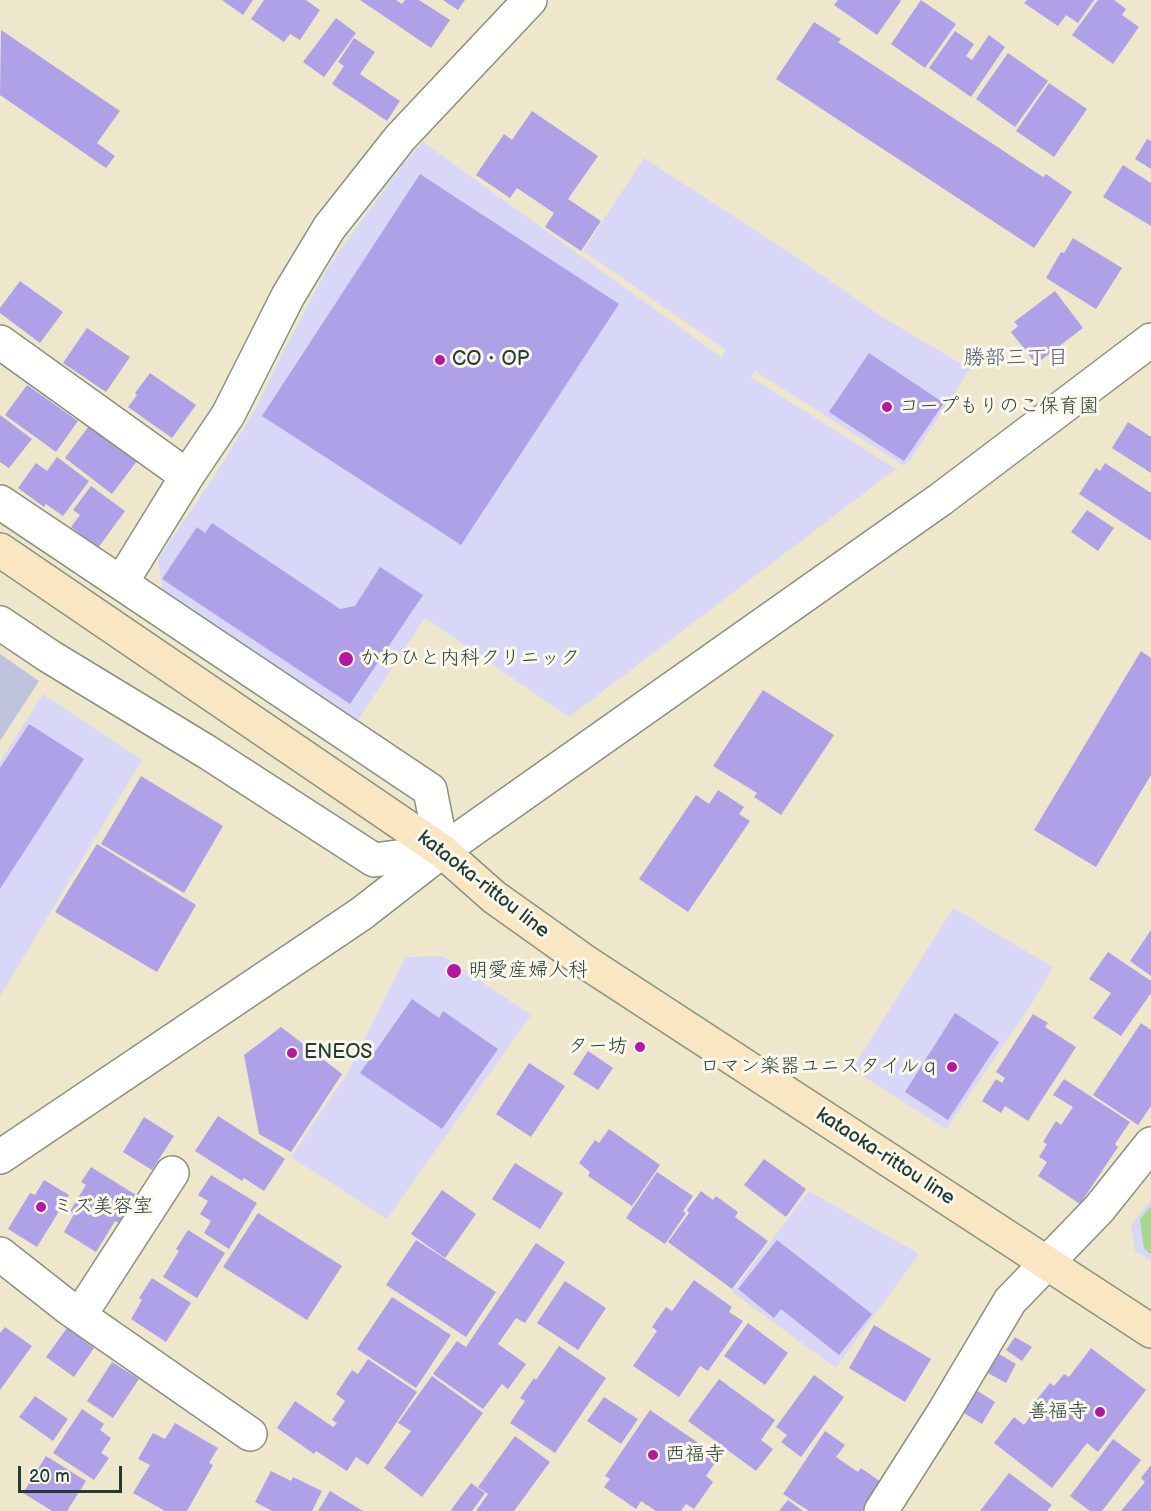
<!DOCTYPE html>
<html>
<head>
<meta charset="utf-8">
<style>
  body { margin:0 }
  #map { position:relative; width:1151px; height:1511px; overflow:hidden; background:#efe7cb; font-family:"Balsamiq Sans",sans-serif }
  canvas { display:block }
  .scale { position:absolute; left:18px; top:1466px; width:104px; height:27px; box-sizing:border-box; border:3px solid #1f3d34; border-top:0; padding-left:8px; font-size:18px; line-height:21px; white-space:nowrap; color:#1f3d34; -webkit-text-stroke:4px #fbf7ec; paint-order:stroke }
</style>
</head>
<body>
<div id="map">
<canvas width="1151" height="1511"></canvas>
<div class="scale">20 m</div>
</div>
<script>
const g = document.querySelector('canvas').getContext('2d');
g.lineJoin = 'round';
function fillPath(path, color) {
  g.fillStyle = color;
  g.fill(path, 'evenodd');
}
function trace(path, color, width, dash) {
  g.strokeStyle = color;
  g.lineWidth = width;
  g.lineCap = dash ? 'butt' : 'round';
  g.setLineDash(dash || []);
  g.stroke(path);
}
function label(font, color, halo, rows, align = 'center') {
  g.font = font + ' "Balsamiq Sans","Klee One",sans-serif';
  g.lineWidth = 6;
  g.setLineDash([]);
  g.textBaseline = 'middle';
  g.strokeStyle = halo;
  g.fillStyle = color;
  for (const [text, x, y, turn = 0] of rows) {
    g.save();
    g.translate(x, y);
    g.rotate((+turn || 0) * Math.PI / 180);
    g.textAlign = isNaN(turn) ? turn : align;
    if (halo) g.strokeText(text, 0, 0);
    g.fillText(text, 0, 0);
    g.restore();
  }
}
fillPath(new Path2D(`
  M423 142 721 357 726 350 583 251 644 158 790 253 882 317 970 369 911 459 904 466 755 371 751 377 896 469 569 717 425 618 358 720 162 591 158 559 215 475 255 410 282 354 330 264 403 164Z
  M43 694 142 760 0 996V762Z
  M953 908 1053 967 1031 1005 946 1129 852 1069Z
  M443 956 531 1015 387 1219 291 1157 346 1075 406 957Z
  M809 1191 919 1254 836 1368 732 1292Z
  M1151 1200V1261L1135 1251 1131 1225Z`), '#d8d7f8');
fillPath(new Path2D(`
  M0 654 39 681 0 741Z`), '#bfc2dd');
fillPath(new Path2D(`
  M1151 1206V1254L1144 1249 1140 1219Z`), '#a6da89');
fillPath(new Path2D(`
  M222 0H253L243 15Z
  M264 0H306L320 10 300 40 290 34 284 42 251 19Z
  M360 0H396L402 4 405 0H419L450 20 431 48Z
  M443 0H465L458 10Z
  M838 0H900L901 1 877 35 834 5Z
  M921 0 956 24 925 68 891 44Z
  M1027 0H1094L1078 23 1066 15 1058 26 1024 3Z
  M1098 0H1114L1126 9 1122 15 1139 27 1113 64 1072 35Z
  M336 18 356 33 324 77 303 62Z
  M814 22 841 39 838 42 1043 177 1046 174 1072 192 1034 248 776 79Z
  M1 30 120 111 97 143 115 156 106 168 0 95Z
  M955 31 974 44 966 56 972 60 989 35 1005 47 971 97 929 68Z
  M354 38 375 52 360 74 400 101 387 121 332 84 344 66 338 62Z
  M1008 53 1048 81 1015 127 976 99Z
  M1049 83 1087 109 1054 157 1016 131Z
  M532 111 598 156 568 199 601 221 581 251 545 227 554 213 517 188 510 198 476 175 504 134 512 140Z
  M1147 139 1151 141V169L1135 159Z
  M1123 165 1151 183V226L1103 197Z
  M420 174 619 304 461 545 262 416Z
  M1073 238 1122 268 1096 309 1046 278 1061 252 1064 253Z
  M20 281 63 312 40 343 0 313V308Z
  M1055 291 1083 328 1036 364 1011 332 1018 326 1014 322Z
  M87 328 130 357 106 392 63 363Z
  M869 353 944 403 904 461 829 412Z
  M150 373 196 405 172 438 128 407 137 395 135 393Z
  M27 385 78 421 56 452 5 415Z
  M0 415 32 439 9 468 0 462Z
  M1128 422 1151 437V473L1112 448Z
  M89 426 137 461 112 494 65 458Z
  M57 457 89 481 63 516 46 504 44 507 18 488 36 463 47 471Z
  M1105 463 1151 493V541L1079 494 1096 468 1100 471Z
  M91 486 125 511 98 548 71 527 80 515 73 510Z
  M1087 510 1114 528 1098 551 1071 532Z
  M212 523 340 609 355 606 380 567 423 595 350 704 162 579 197 527 205 533Z
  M1141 651 1151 658V775L1096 867 1034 830Z
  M763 690 834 735 781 815 754 797 757 793 713 766Z
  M29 724 84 759 0 889V768Z
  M141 776 223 826 184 893 101 844Z
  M718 790 744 807 739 814 750 821 688 912 639 879 696 795 709 804Z
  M97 844 196 905 157 972 55 912Z
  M1151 930V976L1130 961Z
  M1108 952 1151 981V993L1121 1036 1093 1018 1111 993 1089 979Z
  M412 999 439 1018 443 1011 498 1049 442 1129 360 1073Z
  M955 1013 999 1042 948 1120 905 1092Z
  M1033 1014 1048 1023 1045 1027 1076 1047 1028 1121 1005 1106 1001 1113 982 1101 996 1079 1002 1083 1005 1078 996 1072Z
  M1141 1023 1151 1030V1106L1138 1125 1093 1095Z
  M281 1027 342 1074 291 1152 259 1134 244 1055Z
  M588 1051 613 1068 598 1090 573 1074Z
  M529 1063 565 1086 531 1137 496 1114Z
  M1064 1079 1130 1122 1115 1144 1118 1147 1080 1204 1038 1176 1047 1162 1039 1157 1047 1144 1043 1142 1056 1121 1061 1125 1073 1107 1053 1095Z
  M218 1116 285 1159 264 1191 244 1178 242 1181 195 1151Z
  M144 1117 174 1136 152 1170 123 1152Z
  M609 1129 660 1165 632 1206 588 1176 590 1172 579 1163 595 1140 599 1143Z
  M764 1159 806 1189 786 1217 744 1185Z
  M515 1163 563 1193 540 1229 492 1199Z
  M91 1167 136 1195 119 1223 115 1221 96 1252 64 1232 74 1214 70 1211 86 1185 81 1182Z
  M657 1172 693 1196 683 1211 686 1213 665 1244 626 1218Z
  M211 1175 257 1203 229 1249 204 1233 211 1221 200 1214 208 1201 198 1195Z
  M44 1180 69 1195 37 1247 8 1229 30 1193 35 1195Z
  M442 1190 476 1214 445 1258 411 1234Z
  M701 1191 713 1200 716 1196 738 1212 735 1217 768 1241 732 1289 668 1242 689 1213 687 1210Z
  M258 1213 342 1266 307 1320 223 1267Z
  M188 1230 225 1253 197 1298 163 1277 179 1251 176 1249Z
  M416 1240 496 1292 466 1337 386 1285Z
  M777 1240 872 1314 839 1355 781 1309 774 1318 738 1289Z
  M536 1243 565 1262 525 1323 516 1318 498 1344 526 1364 508 1389 502 1384 483 1409 433 1374 457 1341 466 1347Z
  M152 1278 191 1303 166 1342 131 1319 142 1300 139 1298Z
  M694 1280 732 1307 729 1312 743 1321 708 1371 700 1366 679 1397 633 1366 657 1331 652 1327 666 1307 672 1311Z
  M565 1281 606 1308 578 1350 537 1323Z
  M392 1297 451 1335 416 1388 357 1349Z
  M748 1323 788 1353 765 1385 724 1356Z
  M874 1325 931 1359 905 1402 849 1368Z
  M5 1327 32 1346 0 1390V1333Z
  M67 1328 94 1348 74 1377 46 1357Z
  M1015 1337 1032 1347 1022 1361 1006 1350Z
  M559 1346 606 1378 555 1453 510 1423 525 1401 520 1398 534 1378 536 1380Z
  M1091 1348 1146 1390 1098 1452 1087 1443 1052 1488 994 1443 1014 1417 1024 1425 1035 1410 1031 1407 1050 1383 1054 1386 1064 1374 1069 1377Z
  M999 1354 1016 1364 1006 1383 988 1373Z
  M368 1359 417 1392 368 1465 356 1457 347 1471 316 1451 314 1454 277 1428 295 1401 333 1427 337 1423 332 1420 345 1401 336 1394 352 1370 358 1374Z
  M112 1362 139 1379 113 1418 87 1401Z
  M814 1375 844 1397 801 1457 781 1442 787 1435 776 1427Z
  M432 1376 483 1413 422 1497 384 1468 411 1431 398 1423Z
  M719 1379 775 1420 761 1440 773 1449 756 1471 688 1421Z
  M973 1388 995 1402 982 1424 959 1410Z
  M35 1396 68 1419 53 1441 19 1417Z
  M604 1397 638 1419 621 1444 587 1421Z
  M82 1409 104 1424 100 1430 111 1438 101 1453 109 1458 94 1480 53 1453Z
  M650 1410 719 1457 706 1476 713 1482 694 1509 686 1504 681 1511H656L641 1501 636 1509 604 1487 610 1479 605 1476Z
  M175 1423 218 1448 209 1463 213 1465 187 1511H165L133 1493 150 1465 138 1459 153 1433 165 1439Z
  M825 1431 845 1445 836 1457 858 1472 861 1468 881 1482 862 1511H809L783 1494Z
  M515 1436 550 1462 514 1511H476L488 1494 478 1487Z
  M1113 1439 1141 1460 1102 1511H1090L1070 1496Z
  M46 1456 86 1481 67 1511H52L23 1493Z
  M1151 1465V1511H1121L1145 1482 1141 1478Z
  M271 1471 291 1481 293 1477 322 1491 312 1511H272L255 1502Z
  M1009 1473 1052 1505 1047 1511H980Z
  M471 1483 485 1493 472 1511H453L451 1510Z
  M330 1491 363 1511H318Z
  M788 1500 803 1511H779Z`), '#aea1e8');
const minor = new Path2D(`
  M0 342 187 476
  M0 502 430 790 442 851 374 860 207 752 49 656 0 623
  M121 583 187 476 228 415 288 296 329 228 400 138 530 0
  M0 1254 70 1309 250 1434
  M80 1315 172 1173
  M881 1511 944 1412 1010 1301 1099 1209 1151 1144`);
const tertiary = new Path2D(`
  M0 1157 361 914 442 851 941 499 1151 340`);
const secondary = new Path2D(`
  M0 550 442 851 494 897 584 961 1151 1331`);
trace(minor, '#879280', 36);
trace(tertiary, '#879280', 36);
trace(secondary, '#879280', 36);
trace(minor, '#fff', 33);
trace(tertiary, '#fff', 33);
trace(secondary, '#f9e7c3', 33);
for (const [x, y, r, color] of [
  [440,360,6,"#b5179e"],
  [887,407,6,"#b5179e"],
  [346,659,8,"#b5179e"],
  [454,971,8,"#b5179e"],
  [640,1047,6,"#b5179e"],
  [292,1053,6,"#b5179e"],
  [952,1067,6,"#b5179e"],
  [41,1207,6,"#b5179e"],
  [1100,1412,6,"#b5179e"],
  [653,1455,6,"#b5179e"]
]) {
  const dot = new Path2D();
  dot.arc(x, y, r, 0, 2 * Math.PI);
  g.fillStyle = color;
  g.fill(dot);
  trace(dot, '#fbf7ec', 2);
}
label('20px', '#1f3d34', '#fbf7ec', [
  ["CO・OP",452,360],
  ["コープもりのこ保育園",899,407],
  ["かわひと内科クリニック",360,659],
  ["明愛産婦人科",468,971],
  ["ター坊",628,1047,"right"],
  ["ENEOS",304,1053],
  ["ロマン楽器ユニスタイルｑ",940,1067,"right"],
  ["ミズ美容室",53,1207],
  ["善福寺",1088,1412,"right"],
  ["西福寺",665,1455]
], 'left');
label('20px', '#1f3d34', '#fbf7ec', [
  ["kataoka-rittou line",483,885,38],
  ["kataoka-rittou line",885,1157,33]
]);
label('21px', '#516073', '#fbf7ec', [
  ["勝部三丁目",1016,359]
]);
</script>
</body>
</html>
